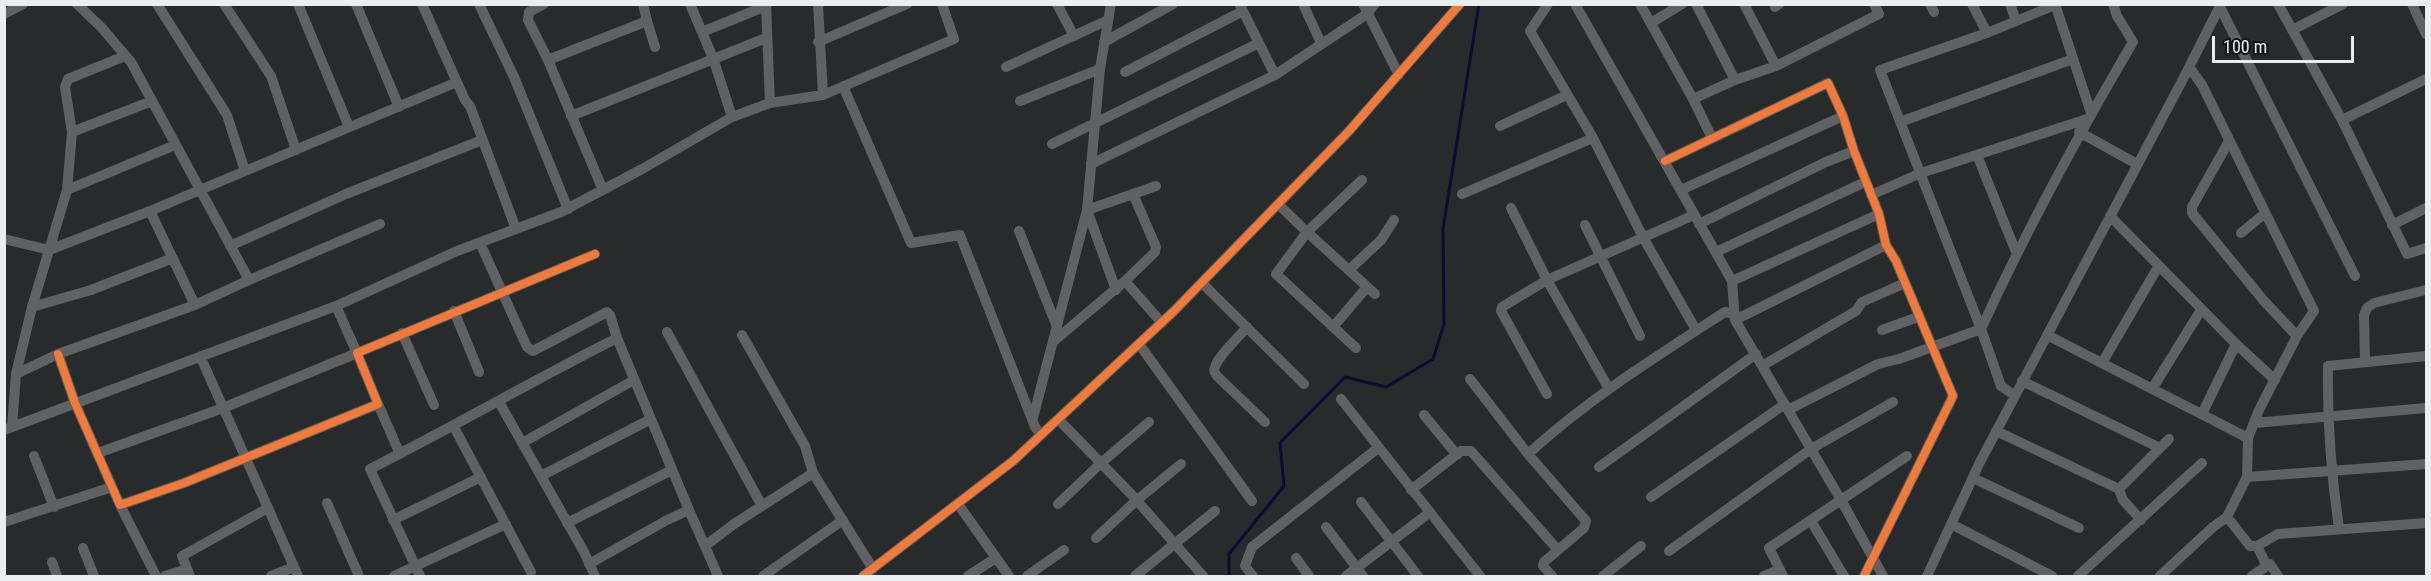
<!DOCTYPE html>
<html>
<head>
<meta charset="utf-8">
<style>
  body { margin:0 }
  #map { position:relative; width:2431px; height:581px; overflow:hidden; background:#282b2b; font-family:"Roboto Condensed",sans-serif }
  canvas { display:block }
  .frame { position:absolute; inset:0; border:6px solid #ebeeee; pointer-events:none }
  .scale { position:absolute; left:2212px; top:36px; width:142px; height:27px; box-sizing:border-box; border:3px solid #ebeeee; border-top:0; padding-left:8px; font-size:18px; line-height:21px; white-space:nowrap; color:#ebeeee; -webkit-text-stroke:4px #121414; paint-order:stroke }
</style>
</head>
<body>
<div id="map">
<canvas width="2431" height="581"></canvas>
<div class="frame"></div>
<div class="scale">100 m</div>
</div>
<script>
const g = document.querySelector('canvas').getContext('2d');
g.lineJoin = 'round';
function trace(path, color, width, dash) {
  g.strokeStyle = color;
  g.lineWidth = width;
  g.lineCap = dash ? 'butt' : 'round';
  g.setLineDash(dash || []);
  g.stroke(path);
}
trace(new Path2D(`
  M1229 576V554L1284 486 1280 443 1345 377 1386 387 1433 359 1444 324 1443 229 1479 4`), '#0d0a33', 3);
trace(new Path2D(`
  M77 4 102 28 131 62 249 280 380 224
  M157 4 227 115 245 171
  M224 4 271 76 296 150
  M298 4 349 127
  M356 4 399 107
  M422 4 465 100 470 106 516 229
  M479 4 514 77 568 209
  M544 4 529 12 528 20 548 60 603 190
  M690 4 713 58 732 117
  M766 4 770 103
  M818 4 823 95 954 39 942 4
  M1057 4 1074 36
  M1111 4 1100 69 1087 210 1116 290
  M1303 4 1321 43
  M1363 4 1399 75
  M1548 4 1530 31 1593 138 1644 239 1696 330
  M1575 4 1732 281 1735 320 1841 500 1883 576
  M1640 4 1693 99 1735 80 1776 66 1879 14 1874 4
  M1696 4 1735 80
  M1744 4 1776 66
  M1930 4 1934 12
  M1972 4 1987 33
  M2010 4 2016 21
  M2055 4 2091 113
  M2278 4 2342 120 2407 254 2426 248
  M2412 4 2426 34
  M1240 5 1275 75
  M1775 7 1779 4
  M2220 7 2355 276
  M4 14 23 4
  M647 21 655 47
  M1651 23 1682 4
  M2292 30 2343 4
  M702 32 766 6
  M818 42 907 4
  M1104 42 1173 4
  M125 56 68 79 65 87 72 132 152 101
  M548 60 647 21 643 4
  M1006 67 1108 20
  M2190 68 2202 85 2314 311 2297 336
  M1125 72 1243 11
  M843 86 911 243 960 235 1035 427 1041 435
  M1693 99 1712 138
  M1020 101 1100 69
  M571 116 766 38
  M2342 120 2426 79
  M1900 122 2073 59
  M1500 126 1567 95
  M2079 132 2137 164
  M2229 141 2192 207V213L2264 301 2297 336 2259 410 2248 438 2247 477
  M1052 144 1259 43
  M1977 155 2016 252
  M1665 161 1828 83 1843 116 1854 151 1879 214 1886 245 1896 261 1953 396 1864 576
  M1091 164 1275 75 1367 14 1375 4
  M1362 180 1307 232 1375 294
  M67 190 175 145
  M1681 190 1843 116
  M1462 194 1593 138
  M1871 195 1921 173 2087 119
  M1278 204 1307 232 1276 274 1356 348
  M1511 208 1547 280 1609 389
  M150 211 457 82
  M2110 216 2236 344
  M1699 224 1826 162 1854 151
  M1585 225 1640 336
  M2392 225 2426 208
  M1019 231 1057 327
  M2241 233 2264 214
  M4 239 49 250 150 211 195 305 58 354 16 374
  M480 243 527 347 533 351 607 312 610 315 617 338
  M230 246 346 194 482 140
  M1716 252 1865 182
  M1349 270 1381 240 1394 220
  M1125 281 1155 252 1156 247 1133 194
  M1732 281 1879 214
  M1202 283 1304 384
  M195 305 249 280
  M336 306 457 251 561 212 644 168 732 117 770 103 823 95
  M32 307 91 290 173 258
  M454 311 479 372
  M1735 320 1886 245
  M1247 327C1239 337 1218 356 1215 367 1213 371 1215 373 1217 376L1265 422
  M1333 327 1367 287
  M1981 329 1880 70 1987 33 2055 5
  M1981 329C2027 229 2077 137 2133 42L2117 16 2113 4
  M1882 330 1918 317
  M667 332 762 506
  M402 333 434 405
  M742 335 805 446 813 473
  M2047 335 2248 438
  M1054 341 1125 281 1162 323
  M1139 344 1252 501
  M58 354 75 403 120 505 184 483 378 404 357 353 595 254
  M201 358 268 508
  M2365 362 2364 315 2367 308 2374 303 2426 290
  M2102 363 2158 267
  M1762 366 1856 311 1862 302 1905 283
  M1470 379 1528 454 1586 521 1584 528 1544 562 1543 566 1552 576
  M2022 381 2160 448
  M2152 389 2201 310
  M1547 394 1501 311 1502 307 1547 280 1694 215
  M1341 399 1480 576
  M499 402 584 552 595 576
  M378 404 400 454
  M1788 410 1878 364 1899 359 1981 329 2001 386 2014 395
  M2202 414 2236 344 2275 380
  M1424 415 1457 455
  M1033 418 1087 210 1156 186
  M1058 419 1132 495 1203 576
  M2254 423 2426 408
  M12 427 16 374 32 307 67 190 72 132
  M454 427 531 572
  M4 430 336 306 357 353 223 408 98 453
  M1996 431 2119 489 2169 439
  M522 443 634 380
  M1528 454C1588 399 1657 356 1725 312L1735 314
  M34 456 54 507
  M1599 467 1756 354
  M541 476 651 419
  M1973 478 2079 528
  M2119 489 2123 500 2141 520
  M1411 490 1461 451H1471L1557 549
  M1651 497 1785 404
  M1361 502 1418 576
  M327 503 359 576
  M958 504 1009 576
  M1058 504 1101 463 1149 422
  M120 505 156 576
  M2227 517 2247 477 2426 464
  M393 520 481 477
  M1811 521 1844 576
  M4 522 112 487
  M567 523 672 470
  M1951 524 2052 576
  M1326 527 1363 576
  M2339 529C2331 473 2327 422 2328 366L2426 356
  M1096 538 1137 500 1181 464
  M705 546 734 524 813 473 873 569
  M83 548 94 576
  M1669 551 1811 449 1893 402
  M1296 558 1309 576
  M52 562 57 576
  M589 564 667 520 689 510 718 576
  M2267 566 2257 546 2278 534 2426 523
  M165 576 187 569
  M190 576 182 556 268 508 298 576
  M271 576 294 567
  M394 576 506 524
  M420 576 370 469C453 427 534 380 617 338L689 510
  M763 576 843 520
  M863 576 1013 461 1174 311 1349 131 1460 4
  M968 576 996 558
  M1027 576 1064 550
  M1135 576 1215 511
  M1253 576 1245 566 1252 547 1378 448
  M1346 576 1429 513
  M1603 576 1641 546
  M1764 576 1779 570
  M1783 576 1769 548 1907 456
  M1927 576 1980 462 2183 79 2221 4
  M2078 576 2202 463
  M2160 576 2213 527 2227 517 2250 546H2257
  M2252 576 2270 564 2278 576`), '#5f6162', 10);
trace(new Path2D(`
  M1665 161 1828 83 1843 116 1854 151 1879 214 1886 245 1896 261 1953 396 1864 576
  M58 354 75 403 120 505 184 483 378 404 357 353 595 254
  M863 576 1013 461 1174 311 1349 131 1460 4`), '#f17a3a', 8);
</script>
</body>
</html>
